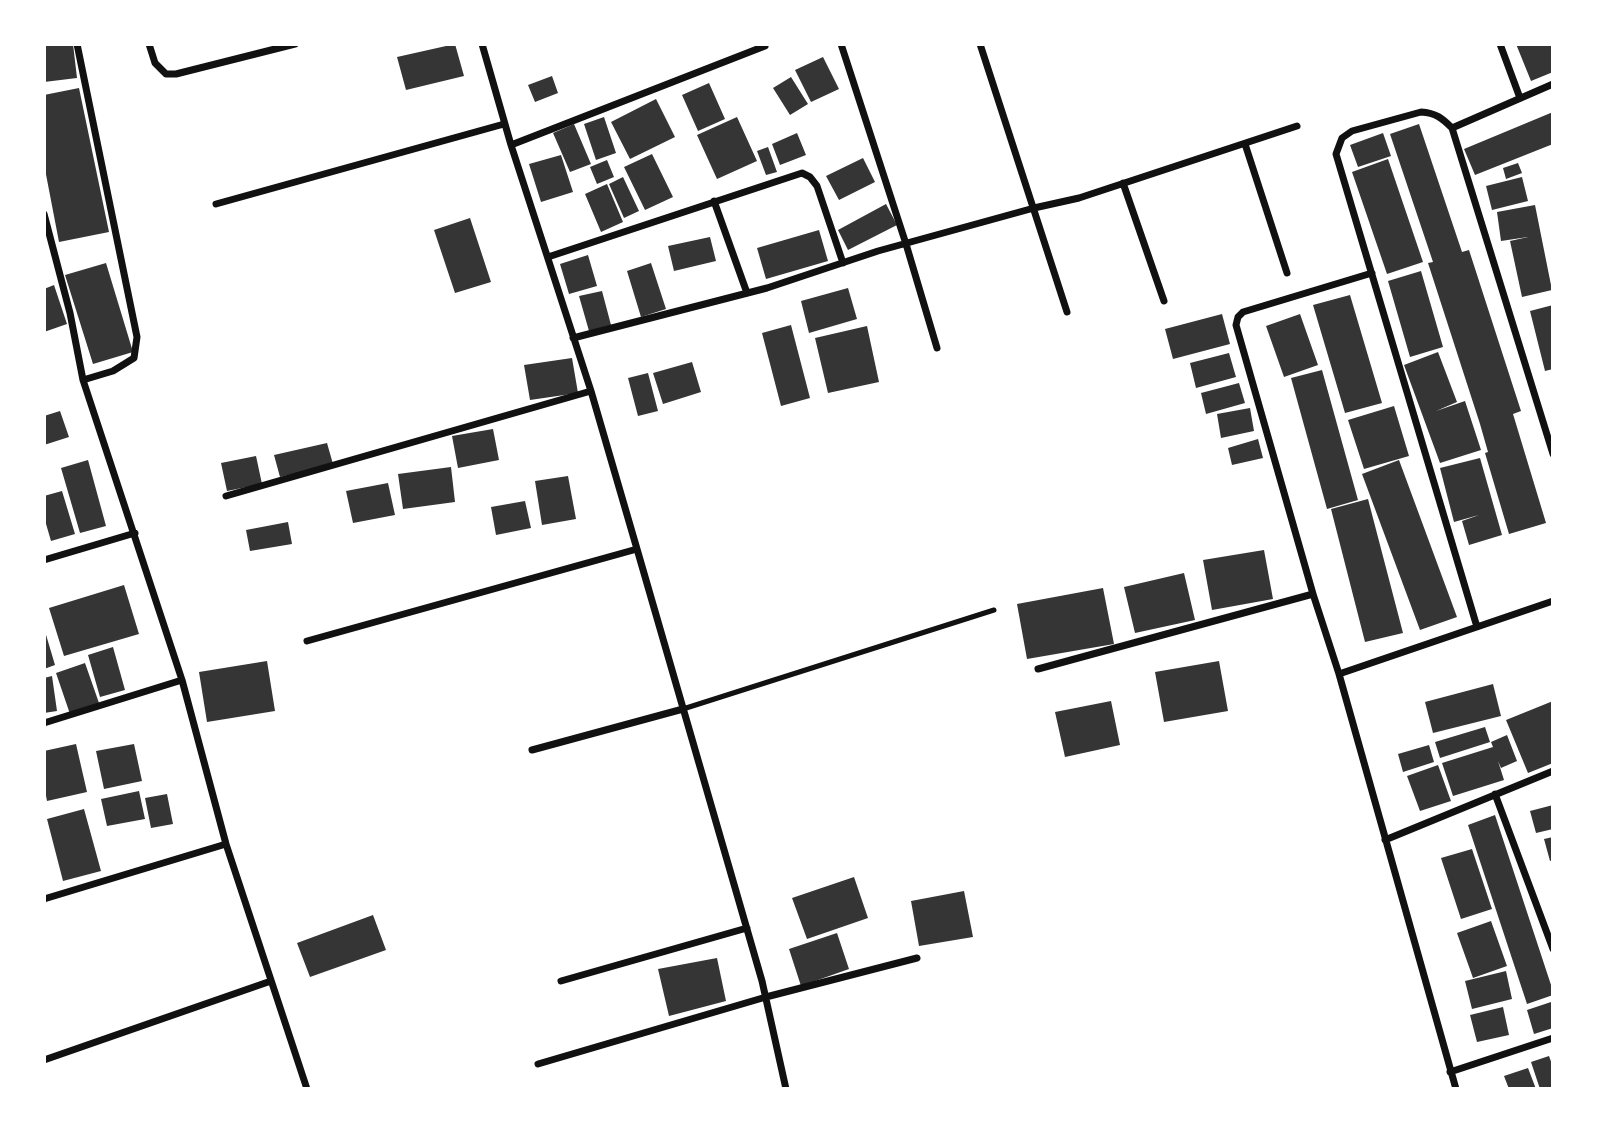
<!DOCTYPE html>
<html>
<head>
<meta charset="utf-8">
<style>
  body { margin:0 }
  #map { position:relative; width:1597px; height:1133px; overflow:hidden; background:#fff; font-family:"Golos Text",sans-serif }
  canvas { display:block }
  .frame { position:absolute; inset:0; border:46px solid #fff; pointer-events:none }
</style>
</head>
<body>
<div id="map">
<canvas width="1597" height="1133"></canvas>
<div class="frame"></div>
</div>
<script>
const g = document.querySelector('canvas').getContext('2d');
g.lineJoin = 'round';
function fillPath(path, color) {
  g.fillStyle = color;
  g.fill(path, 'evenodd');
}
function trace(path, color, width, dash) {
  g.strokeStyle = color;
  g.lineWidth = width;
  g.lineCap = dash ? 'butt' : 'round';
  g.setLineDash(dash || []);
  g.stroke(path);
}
fillPath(new Path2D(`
  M44 44H73L77 78 44 82Z
  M455 44 464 76 406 90 397 57Z
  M1516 44H1553V72L1531 81Z
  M823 57 839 89 811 102 795 70Z
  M552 76 558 93 535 102 528 85Z
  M791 77 808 104 790 115 773 88Z
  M709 83 725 119 698 131 682 95Z
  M79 88 109 232 59 242 44 164V95Z
  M656 99 675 137 630 159 611 122Z
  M1553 112V144L1475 175 1464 149Z
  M604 117 616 153 596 160 584 124Z
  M737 117 757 161 717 179 697 135Z
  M574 124 591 164 570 172 553 133Z
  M1419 124 1462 252 1469 250 1521 411 1513 414 1546 523 1509 534 1485 453 1488 452 1480 424 1428 263 1433 262 1390 134Z
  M797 133 806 155 780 165 772 144Z
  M1383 133 1391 156 1358 167 1350 145Z
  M768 147 777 172 766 175 757 151Z
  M652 154 673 197 645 210 624 167Z
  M561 155 573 192 541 202 529 164Z
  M863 158 875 182 839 200 826 176Z
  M1388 159 1423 262 1387 274 1352 172Z
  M607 160 614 177 597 184 590 167Z
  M1518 163 1522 173 1506 179 1503 168Z
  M623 177 639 211 624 218 609 184Z
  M1522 177 1528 201 1492 210 1486 186Z
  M607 184 623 222 601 232 585 194Z
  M886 204 897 225 848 250 838 230Z
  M1535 205 1552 290 1522 297 1510 241 1528 237 1501 241 1497 212Z
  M470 218 491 282 455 293 434 230Z
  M819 230 828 261 766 279 757 248Z
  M710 237 716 261 674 271 668 246Z
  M588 255 597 286 569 294 560 264Z
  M106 263 133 352 93 364 65 275Z
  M651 263 666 309 641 317 627 271Z
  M1421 271 1443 347 1410 357 1388 281Z
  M54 285 67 324 44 332V289Z
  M848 288 857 319 809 333 801 301Z
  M602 291 611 325 589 331 579 296Z
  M1350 295 1382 403 1345 413 1313 305Z
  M1553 305V369L1545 371 1530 311Z
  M1222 314 1230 344 1173 359 1165 329Z
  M1300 314 1318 365 1284 377 1266 326Z
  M791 325 810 398 781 406 762 333Z
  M867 326 879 382 828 393 815 338Z
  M1438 352 1457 402 1436 411 1465 401 1481 450 1440 463 1404 365Z
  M1229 353 1236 377 1196 388 1190 363Z
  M572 358 578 393 530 400 524 365Z
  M692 362 701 392 663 404 653 373Z
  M1322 370 1358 500 1327 509 1291 378Z
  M648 373 658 411 638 416 628 378Z
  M1239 383 1245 403 1206 414 1201 393Z
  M1394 406 1409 456 1364 469 1348 420Z
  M1250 408 1254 431 1221 438 1217 414Z
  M60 411 69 437 44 445V416Z
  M493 429 499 460 458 468 452 436Z
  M1258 439 1263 458 1232 465 1228 448Z
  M327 443 333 464 280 477 274 455Z
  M256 456 262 484 227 491 221 463Z
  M1480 458 1502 535 1469 545 1462 521 1479 515 1454 522 1440 468Z
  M88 460 106 526 80 533 61 468Z
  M1399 460 1457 617 1420 630 1362 474Z
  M451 467 455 502 403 509 398 474Z
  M568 476 576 519 542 525 535 481Z
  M388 483 395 515 353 523 346 491Z
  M62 491 75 534 51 541 44 517V496Z
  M1368 499 1403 633 1365 642 1331 509Z
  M525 501 531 528 496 535 491 507Z
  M288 522 292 544 250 551 246 530Z
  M1264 550 1273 599 1212 610 1203 560Z
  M1184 573 1195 620 1135 633 1124 587Z
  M124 585 139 634 64 656 49 608Z
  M1103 588 1114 644 1027 659 1017 604Z
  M44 628 55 665 44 669Z
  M113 647 125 690 100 697 88 655Z
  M267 661 275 711 207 722 199 672Z
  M1219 661 1228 711 1164 722 1155 672Z
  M85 663 99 703 70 714 56 673Z
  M52 676 57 711 44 713V678Z
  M1493 684 1501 716 1433 733 1425 702Z
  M1111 701 1120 745 1065 757 1055 712Z
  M1553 701V763L1528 773 1506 720Z
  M1485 727 1490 742 1440 758 1435 742Z
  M1507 735 1517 761 1501 768 1498 761 1504 780 1453 796 1442 763 1493 747 1491 742Z
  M76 744 87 792 47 801 44 785V751Z
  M134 744 142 781 104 789 96 751Z
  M1429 745 1434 762 1403 772 1398 754Z
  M1438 765 1451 801 1420 811 1407 776Z
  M139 791 145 819 107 826 101 799Z
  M167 794 173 824 151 828 145 798Z
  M1553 805V829L1536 833 1530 811Z
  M84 809 101 871 63 881 47 819Z
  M1495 815 1553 991V995L1527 1004 1468 825Z
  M1553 837V860L1550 861 1544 839Z
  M1472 849 1492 909 1461 919 1441 858Z
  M854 877 868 918 807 939 792 898Z
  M964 891 973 937 919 946 911 901Z
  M373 915 386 950 310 977 297 943Z
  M1491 921 1507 966 1473 978 1457 933Z
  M837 933 849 969 801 986 789 949Z
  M717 958 726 1001 669 1016 658 969Z
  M1506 971 1512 999 1472 1009 1465 981Z
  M1551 1002 1553 1028 1534 1034 1527 1010Z
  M1503 1007 1509 1035 1477 1042 1470 1015Z
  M1549 1056 1553 1067V1089H1540L1531 1062Z
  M1528 1068 1536 1089H1509L1504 1076Z`), '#353535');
trace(new Path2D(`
  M683 709 994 610`), '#111', 5);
trace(new Path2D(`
  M77 44 137 337 134 358 113 371 83 380 182 680 226 844 307 1089
  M149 44 155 63 166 74H176L295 44
  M482 44 511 145 591 391 637 549 762 981 786 1089
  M841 44 906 244 937 348
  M980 44 1067 312
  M1500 44 1520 98
  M1452 128 1553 84
  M1245 144 1287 273
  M511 145 765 46
  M1123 183 1164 301
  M714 201 747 293
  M216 204 504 124
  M44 214 70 313 83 380
  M548 257 802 173 810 177 817 186 843 263
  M1372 273 1243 312 1238 317 1236 325 1313 594 1339 674 1456 1089
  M573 338 767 288 878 251 1034 208 1079 198 1297 126
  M226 496 591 391
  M44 560 135 533
  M1477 627 1336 154 1342 138 1352 131 1421 112C1436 113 1442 118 1452 128L1553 454
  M307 641 637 549
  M1038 669 1313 594
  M1339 674 1553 601
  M44 723 182 680
  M532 750 683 709
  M1495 794 1553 949
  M1385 840 1553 771
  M44 899 226 844
  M561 981 747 928
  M44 1060 271 981
  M538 1064 766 997 917 958
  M1450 1072 1553 1038`), '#111', 7);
</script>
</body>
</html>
